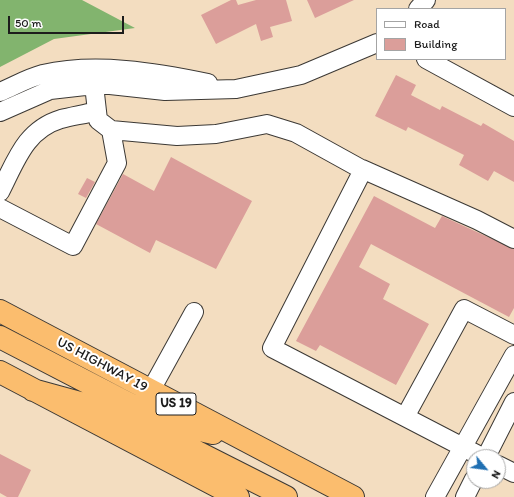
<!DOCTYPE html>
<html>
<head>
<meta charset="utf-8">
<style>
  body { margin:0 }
  #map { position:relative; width:514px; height:497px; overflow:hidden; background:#f3ddc0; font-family:Itim,sans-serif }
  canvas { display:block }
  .legend { position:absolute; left:376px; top:8px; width:130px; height:52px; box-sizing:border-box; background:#fff; border:1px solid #a4a4a4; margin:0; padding:5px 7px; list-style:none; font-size:12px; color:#1c1c1c }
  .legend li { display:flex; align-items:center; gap:8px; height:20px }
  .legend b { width:20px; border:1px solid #a4a4a4 }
  .north { position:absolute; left:466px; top:449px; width:40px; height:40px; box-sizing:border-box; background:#fff; border:1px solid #a4a4a4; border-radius:50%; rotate:119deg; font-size:11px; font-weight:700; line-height:16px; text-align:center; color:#1c1c1c }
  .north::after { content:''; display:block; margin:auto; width:14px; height:18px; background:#1f6fb2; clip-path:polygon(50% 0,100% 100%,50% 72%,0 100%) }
  .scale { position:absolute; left:8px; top:16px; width:116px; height:18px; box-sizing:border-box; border:2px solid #1c1c1c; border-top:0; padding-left:5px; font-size:12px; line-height:14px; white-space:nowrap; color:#1c1c1c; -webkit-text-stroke:3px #fff; paint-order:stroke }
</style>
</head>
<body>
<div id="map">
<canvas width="514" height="497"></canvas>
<ul class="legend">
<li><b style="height:5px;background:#fff"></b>Road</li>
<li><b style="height:11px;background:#db9e9a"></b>Building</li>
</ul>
<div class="north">N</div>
<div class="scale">50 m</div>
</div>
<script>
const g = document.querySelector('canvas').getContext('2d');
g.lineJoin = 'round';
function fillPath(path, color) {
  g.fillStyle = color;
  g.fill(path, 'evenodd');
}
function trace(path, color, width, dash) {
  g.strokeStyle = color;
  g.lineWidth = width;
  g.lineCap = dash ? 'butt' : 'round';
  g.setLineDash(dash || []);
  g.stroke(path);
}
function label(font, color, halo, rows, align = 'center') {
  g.font = font + ' Itim,sans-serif';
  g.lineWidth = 4;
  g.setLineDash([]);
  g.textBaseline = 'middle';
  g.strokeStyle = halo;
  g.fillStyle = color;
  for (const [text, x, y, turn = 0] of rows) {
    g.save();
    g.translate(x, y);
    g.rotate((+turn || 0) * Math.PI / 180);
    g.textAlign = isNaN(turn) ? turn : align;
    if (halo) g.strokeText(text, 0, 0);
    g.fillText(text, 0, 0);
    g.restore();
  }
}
fillPath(new Path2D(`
  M0 0H82L135 28 54 39 0 67Z`), '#82b46e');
fillPath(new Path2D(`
  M231 0H236L238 5 256 0H286L292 21 270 27 273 37 261 41 256 24 216 44 201 15Z
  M307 0H354L315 18Z
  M396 75 416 85 411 95 440 110 442 106 481 126 483 123 514 141V182L494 171 488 181 459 165 464 155 408 127 406 131 375 116Z
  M171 157 252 201 216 269 156 240 150 253 96 224 123 174 154 191Z
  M87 178 95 182 86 198 78 194Z
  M374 196 435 228 442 216 514 249V308L509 317 371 244 359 267 390 284 383 299 429 324 396 385 320 345 316 351 296 341Z
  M0 454 31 470 18 497H7L0 493Z`), '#db9e9a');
const minor = new Path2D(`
  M418 9 426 0
  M426 59 514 107
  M94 85 98 120 111 130 177 136 216 134 267 124 296 133 363 170 272 348 482 457
  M0 92C14 86 28 78 43 74 95 62 156 72 208 83
  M0 112 50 90 94 85H110L165 91 236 89 301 75 377 43
  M362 169 477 220 514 239
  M0 192C16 161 25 130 61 119 73 116 86 114 97 111
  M0 208 73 246 117 163 111 130
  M151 390 194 312
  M405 417 464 309 514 335
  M486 457 514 402
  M498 465 514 473
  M435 497 514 355
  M465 497 474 479`);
const highway = new Path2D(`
  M0 311 353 497
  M0 337 160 420 213 433
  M0 372 238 497
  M33 390 124 415 286 497`);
trace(minor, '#3c3935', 20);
trace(highway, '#3c3935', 24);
trace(minor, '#fff', 18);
trace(highway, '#fbbd6e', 22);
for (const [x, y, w] of [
  [176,404,40]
]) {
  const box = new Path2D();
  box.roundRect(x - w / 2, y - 11, w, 22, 3);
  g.fillStyle = '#fff';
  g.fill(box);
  trace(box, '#1c1c1c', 1);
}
label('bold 13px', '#1c1c1c', null, [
  ["US 19",176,404]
]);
label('14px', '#1c1c1c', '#fff', [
  ["US HIGHWAY 19",102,365,28]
]);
</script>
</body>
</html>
